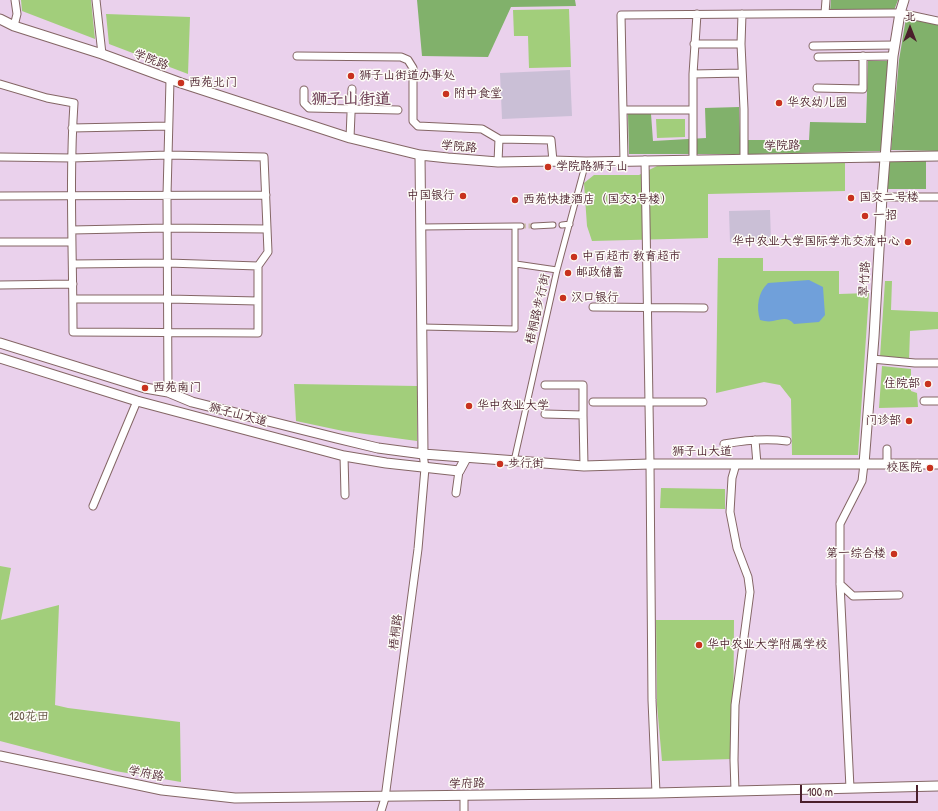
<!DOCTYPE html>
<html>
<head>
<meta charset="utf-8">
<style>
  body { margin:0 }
  #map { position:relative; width:938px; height:811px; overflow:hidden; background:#efead0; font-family:"Patrick Hand","LXGW WenKai TC",sans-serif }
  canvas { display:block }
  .north { position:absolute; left:890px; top:8px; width:40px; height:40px; -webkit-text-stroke:3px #fdfcf7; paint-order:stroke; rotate:0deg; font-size:11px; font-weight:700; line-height:16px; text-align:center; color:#4a1f2b }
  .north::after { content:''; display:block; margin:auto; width:14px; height:18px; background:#4a1f2b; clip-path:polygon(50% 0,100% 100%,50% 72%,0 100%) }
  .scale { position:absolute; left:800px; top:785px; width:118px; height:18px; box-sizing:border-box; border:2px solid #4a1f2b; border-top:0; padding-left:5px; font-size:12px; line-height:14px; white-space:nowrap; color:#4a1f2b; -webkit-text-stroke:3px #fdfcf7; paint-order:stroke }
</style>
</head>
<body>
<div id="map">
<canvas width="938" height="811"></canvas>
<div class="north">北</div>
<div class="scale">100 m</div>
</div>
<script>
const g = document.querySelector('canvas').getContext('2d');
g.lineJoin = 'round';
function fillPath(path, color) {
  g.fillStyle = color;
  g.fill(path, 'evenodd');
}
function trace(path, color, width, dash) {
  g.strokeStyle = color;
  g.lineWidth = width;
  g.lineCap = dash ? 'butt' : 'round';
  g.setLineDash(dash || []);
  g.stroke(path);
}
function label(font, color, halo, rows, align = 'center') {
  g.font = font + ' "Patrick Hand","LXGW WenKai TC",sans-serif';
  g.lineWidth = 3;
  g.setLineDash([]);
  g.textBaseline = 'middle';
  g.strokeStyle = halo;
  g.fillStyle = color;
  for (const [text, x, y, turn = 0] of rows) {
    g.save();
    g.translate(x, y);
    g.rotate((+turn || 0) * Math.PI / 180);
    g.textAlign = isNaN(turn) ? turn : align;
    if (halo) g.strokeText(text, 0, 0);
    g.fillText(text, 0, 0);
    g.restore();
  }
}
fillPath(new Path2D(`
  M0 0H938V811H0Z`), '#ead1ec');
fillPath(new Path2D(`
  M570 70 572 116 502 119 500 73Z
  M770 210 771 241 730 242 729 211Z`), '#cabfd6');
fillPath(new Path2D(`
  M21 0H91L95 39 22 11Z
  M569 9 571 67 529 68 528 36H514L513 10Z
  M106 14 190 17 188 74 109 44Z
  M656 119H685V137L657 138Z
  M845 160V191L708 194V238L592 241 587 226 584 183 594 175H639L663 163Z
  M718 258H763V271H839V294L869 293 858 455H792L791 399 780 385 764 382 716 393Z
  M885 281H892L891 310 938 312V329L910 331 909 361 880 357Z
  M882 366 911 369V391L917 393 918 407 879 408Z
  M294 384 417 386V441L343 431 296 421Z
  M661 488 725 489V509L660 508Z
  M0 566 11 568 1 620 59 605 55 705 68 708 180 722 181 782 115 771 0 741Z
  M656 620H734L733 759 662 761 657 705Z`), '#a2ce7b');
fillPath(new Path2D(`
  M417 0H575L576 6 511 7 488 57 422 56Z
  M831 0H898L893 13 830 12Z
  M906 18 938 23V151L891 150 899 60Z
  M868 61H888L881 151 756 154H629L628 114H651L653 141 706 138 705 108 739 107 740 140H809L810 122 866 123Z
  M889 160H926V189H886Z`), '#81b16b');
fillPath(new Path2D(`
  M809 280 823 287 825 315 819 322 794 324C787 316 781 320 773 321 768 322 764 321 760 320 756 307 758 292 768 283Z`), '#70a0da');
trace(new Path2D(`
  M521 226H534`), '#cec1af', 5, [5, 2.5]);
const pedestrian = new Path2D(`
  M562 225 570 224
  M515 226H521
  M534 226 553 225
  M421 227 515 226V329L422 327
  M516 264 557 270
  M514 461 557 270 586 162`);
const minor = new Path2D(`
  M96 0 102 54
  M825 13 826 0
  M742 14 741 44 744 109V159
  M14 26 17 14 15 0
  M694 44H741
  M813 46 895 45
  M297 56 401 57 408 60 413 68V121L418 126 482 129 499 139
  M818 57 893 56
  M693 74 742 73
  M0 84 47 98 74 103C69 179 73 256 73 332L258 333V266L268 252 264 157 168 155 72 158 0 157
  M817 88 863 89V56
  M304 90V103L309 108 398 110
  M623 110H693
  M72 128 168 126
  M350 138 352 89
  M624 160 621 15 893 13H900L938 21
  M645 160 650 464 652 700 656 793
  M693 160V74L697 14
  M498 162 499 139 551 140 553 161
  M0 196 266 195
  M882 197H938
  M72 230 167 228 267 229
  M0 242H72
  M73 264 168 263 258 266
  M0 285 73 284
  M73 299H168L258 301
  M593 307 704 308
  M872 359 915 363H938
  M545 385H583V415
  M168 392 167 195 170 80
  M924 401H938
  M593 402H703
  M545 414 583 415 584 466
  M755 440 757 464
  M724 444C746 440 765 438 787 441
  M887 449V464
  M344 456 345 495
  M456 493 459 471
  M93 506 137 401
  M840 584 853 596 899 595
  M850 788 840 584V524L862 481 864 464
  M735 791 734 760 735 705 750 592 748 577 737 548 730 512 732 478 736 464
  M464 796V811
  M381 811 385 798 418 549 425 468 423 454`);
const tertiary = new Path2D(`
  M0 19 14 26 102 54 181 83 350 138 420 155 448 158 498 162 553 161 586 162 938 156
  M420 155 423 454
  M0 343 145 388 168 392 192 402 336 438 378 448 423 454 584 466 650 464H938
  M0 358 137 401 344 456 386 463 459 471 466 458
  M864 464 874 337 882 197 893 56 900 13 904 0
  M0 756 162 790 235 798 656 793 938 786`);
trace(pedestrian, '#846665', 7);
trace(minor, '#846665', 9);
trace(tertiary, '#846665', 11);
trace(pedestrian, '#fff', 5);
trace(minor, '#fff', 7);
trace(tertiary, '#fff', 9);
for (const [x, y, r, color] of [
  [351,76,4,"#c8321e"],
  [181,83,4,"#c8321e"],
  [446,94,4,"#c8321e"],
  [779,103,4,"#c8321e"],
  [548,167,4,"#c8321e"],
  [463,196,4,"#c8321e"],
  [851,198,4,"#c8321e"],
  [515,200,4,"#c8321e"],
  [865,216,4,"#c8321e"],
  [908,242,4,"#c8321e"],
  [574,257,4,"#c8321e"],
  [568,273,4,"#c8321e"],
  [563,298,4,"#c8321e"],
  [928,384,4,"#c8321e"],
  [145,388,4,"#c8321e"],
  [469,406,4,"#c8321e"],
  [909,421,4,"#c8321e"],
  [500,464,4,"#c8321e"],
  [930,468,4,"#c8321e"],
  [894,554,4,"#c8321e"],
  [699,645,4,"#c8321e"]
]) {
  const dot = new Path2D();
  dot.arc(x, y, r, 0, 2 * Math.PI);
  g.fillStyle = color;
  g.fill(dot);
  trace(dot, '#fdfcf7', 1.5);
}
label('12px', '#4a1f2b', '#fdfcf7', [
  ["学院路",151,60,21],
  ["学院路",782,146,-1],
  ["学院路",459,147,5],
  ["翠竹路",865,279,-87],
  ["梧桐路步行街",538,309,-77],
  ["狮子山大道",238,415,15],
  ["狮子山大道",702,452],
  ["梧桐路",396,632,-83],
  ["学府路",146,774,11],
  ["学府路",467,784,-1]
]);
label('12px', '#4a1f2b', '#fdfcf7', [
  ["狮子山街道办事处",359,76],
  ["西苑北门",189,83],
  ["附中食堂",454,94],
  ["华农幼儿园",787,103],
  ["学院路狮子山",556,167],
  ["中国银行",455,196,"right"],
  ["国交二号楼",859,198],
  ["西苑快捷酒店（国交3号楼）",523,200],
  ["一招",873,216],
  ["华中农业大学国际学术交流中心",900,242,"right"],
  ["中百超市 教育超市",582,257],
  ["邮政储蓄",576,273],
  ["汉口银行",571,298],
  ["住院部",920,384,"right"],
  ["西苑南门",153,388],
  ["华中农业大学",477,406],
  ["门诊部",901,421,"right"],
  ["步行街",508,464],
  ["校医院",922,468,"right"],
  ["第一综合楼",886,554,"right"],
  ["华中农业大学附属学校",707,645]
], 'left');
label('12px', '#645443', '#fdfcf7', [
  ["120花田",29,717]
]);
label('bold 16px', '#76495e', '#fdfcf7', [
  ["狮子山街道",351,100]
]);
</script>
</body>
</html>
